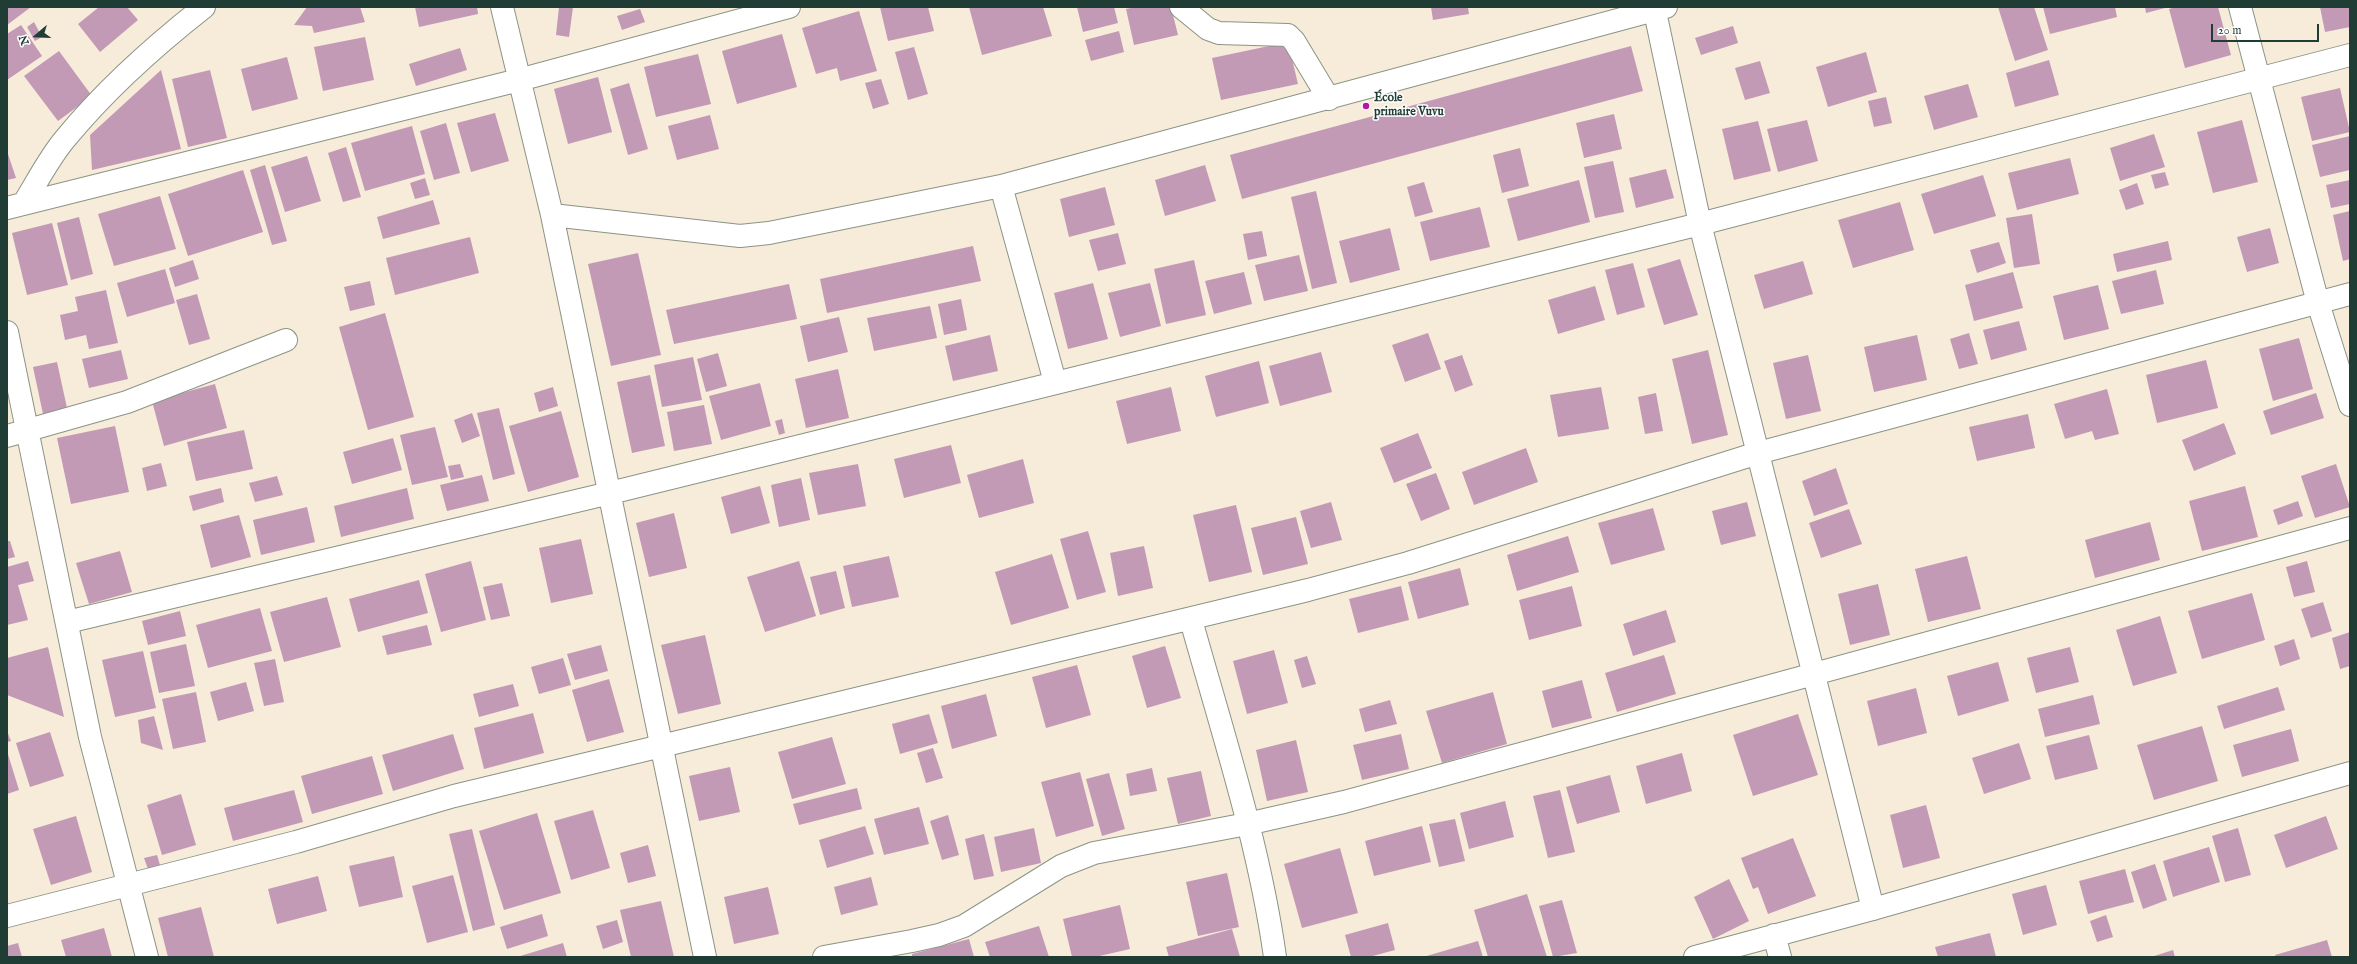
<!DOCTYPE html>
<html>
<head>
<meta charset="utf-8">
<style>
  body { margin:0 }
  #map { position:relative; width:2357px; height:964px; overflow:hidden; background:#f7ebd9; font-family:"IM FELL English",serif }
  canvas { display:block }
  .frame { position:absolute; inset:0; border:8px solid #1f3d34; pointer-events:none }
  .north { position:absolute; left:16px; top:16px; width:40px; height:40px; -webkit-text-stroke:3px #fff; paint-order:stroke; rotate:251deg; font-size:11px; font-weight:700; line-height:16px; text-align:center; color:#1f3d34 }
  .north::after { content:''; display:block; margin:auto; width:14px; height:18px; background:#1f3d34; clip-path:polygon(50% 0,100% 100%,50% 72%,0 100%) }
  .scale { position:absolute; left:2211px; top:24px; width:108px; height:18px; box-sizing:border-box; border:2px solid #1f3d34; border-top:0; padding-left:5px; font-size:12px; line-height:14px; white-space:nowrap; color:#1f3d34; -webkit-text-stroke:3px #fff; paint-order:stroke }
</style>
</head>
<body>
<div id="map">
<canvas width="2357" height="964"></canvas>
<div class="frame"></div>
<div class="north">N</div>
<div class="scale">20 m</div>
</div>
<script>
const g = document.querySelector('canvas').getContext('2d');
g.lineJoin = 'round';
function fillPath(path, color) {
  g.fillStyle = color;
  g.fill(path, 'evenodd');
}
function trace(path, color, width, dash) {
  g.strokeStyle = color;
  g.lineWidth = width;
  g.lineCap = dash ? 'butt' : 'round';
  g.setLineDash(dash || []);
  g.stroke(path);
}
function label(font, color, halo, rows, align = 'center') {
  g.font = font + ' "IM FELL English",serif';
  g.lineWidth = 3;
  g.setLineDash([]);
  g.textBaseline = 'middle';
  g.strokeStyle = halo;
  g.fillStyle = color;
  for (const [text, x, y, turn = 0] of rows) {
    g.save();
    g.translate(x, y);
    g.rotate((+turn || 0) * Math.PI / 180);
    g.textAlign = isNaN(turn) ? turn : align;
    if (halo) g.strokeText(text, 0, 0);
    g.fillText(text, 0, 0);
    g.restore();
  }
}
fillPath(new Path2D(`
  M7 7H31L7 25Z
  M99 7H127L138 20 100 52 78 24Z
  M307 7H360L365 22 314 33 312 26 294 25Z
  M415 7H477L478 14 419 27Z
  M559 7H573L569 37 556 35Z
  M880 7H928L934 31 888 41Z
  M969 7H1043L1052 36 982 55Z
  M1077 7H1114L1118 23 1083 32Z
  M1136 7H1171L1178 35 1134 45 1126 9Z
  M1431 7H1468L1469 14 1433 20Z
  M1998 7H2034L2048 50 2015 61Z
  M2043 7H2115L2117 17 2050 34Z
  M2145 7H2169L2146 13Z
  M2176 7H2218L2231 55 2185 68 2169 9Z
  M2320 7H2350V27L2325 32Z
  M640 9 645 22 622 30 617 16Z
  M859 11 877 71 840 81 837 68 816 74 802 28Z
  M34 22 42 37 35 41 27 27Z
  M21 25 42 56 7 80V34Z
  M1733 26 1738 43 1701 55 1695 38Z
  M1119 31 1124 52 1091 61 1085 40Z
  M782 34 797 87 737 104 722 51Z
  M365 37 374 80 323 91 314 47Z
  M1288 42 1298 84 1221 100 1212 58Z
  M1631 46 1643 91 1242 199 1230 155Z
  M914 47 928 94 908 100 895 52Z
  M460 48 467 70 416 86 409 64Z
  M59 51 92 96 58 121 24 76Z
  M1866 52 1877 92 1828 107 1816 67Z
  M698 54 711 104 656 117 644 67Z
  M287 57 298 99 252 111 241 69Z
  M2049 60 2059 95 2015 107 2006 73Z
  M1760 61 1770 93 1745 100 1735 68Z
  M161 70 181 149 92 170 90 135Z
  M210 70 227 138 188 147 172 79Z
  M598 77 612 132 568 144 554 89Z
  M881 79 889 104 873 109 865 83Z
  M629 83 648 149 628 155 610 89Z
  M1968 84 1978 117 1934 130 1924 96Z
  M2340 88 2350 132 2312 141 2301 97Z
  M1886 97 1892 123 1874 127 1868 101Z
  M495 113 509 161 471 172 457 123Z
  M1614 114 1622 149 1584 158 1576 123Z
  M710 115 719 149 677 160 668 126Z
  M1807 120 1818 161 1778 172 1767 129Z
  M2242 120 2258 182 2213 193 2197 132Z
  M1758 121 1771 171 1734 180 1722 129Z
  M446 123 460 173 434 180 420 131Z
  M412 126 425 174 365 191 351 143Z
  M2154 134 2165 167 2120 181 2110 148Z
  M2350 136V170L2320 177 2312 145Z
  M346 147 361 197 343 202 328 153Z
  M1520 148 1529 186 1502 193 1493 155Z
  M7 151 16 178 7 180Z
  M307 156 321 201 285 212 271 167Z
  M2070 158 2079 194 2017 210 2008 173Z
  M1613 161 1624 212 1595 218 1584 167Z
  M265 165 287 241 272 245 250 170Z
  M1205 165 1216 201 1165 216 1155 180Z
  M1666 169 1674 198 1636 208 1629 178Z
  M243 170 263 232 188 256 168 194Z
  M2165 172 2169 185 2155 189 2151 175Z
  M1983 175 1996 216 1934 234 1921 194Z
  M425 178 430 195 415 199 410 183Z
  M1579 180 1590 222 1518 241 1507 199Z
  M2350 180V204L2331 208 2326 185Z
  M1424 182 1433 212 1415 217 1407 187Z
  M2137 183 2144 204 2126 210 2119 190Z
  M1105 187 1115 225 1069 237 1060 199Z
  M1316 191 1337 283 1312 289 1291 197Z
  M160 196 176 249 114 266 98 214Z
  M433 200 440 224 383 239 377 217Z
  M1900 202 1914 250 1853 268 1838 220Z
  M1480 207 1490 247 1430 261 1420 222Z
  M2350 211V259L2343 261 2333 215Z
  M2032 214 2040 264 2014 268 2006 218Z
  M79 217 93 274 71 280 57 223Z
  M52 223 68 285 27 295 12 233Z
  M1390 228 1400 270 1350 283 1339 241Z
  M2270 228 2279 263 2247 272 2237 237Z
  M1262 231 1267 256 1248 260 1243 234Z
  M1118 233 1126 264 1098 271 1089 240Z
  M470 237 479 273 395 295 386 258Z
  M2168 241 2172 260 2117 272 2113 254Z
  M1999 242 2006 263 1977 273 1970 250Z
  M973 246 981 281 827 313 820 279Z
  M638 253 661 355 611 366 588 264Z
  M1299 255 1308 291 1264 301 1255 265Z
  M1680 259 1698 315 1664 325 1647 269Z
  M193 260 199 279 175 287 169 268Z
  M1194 260 1206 315 1166 324 1154 269Z
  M1803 261 1813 294 1764 309 1754 275Z
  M1633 263 1645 307 1617 315 1605 270Z
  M165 269 175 303 127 317 117 283Z
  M2156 270 2164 304 2121 314 2112 281Z
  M1244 272 1252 304 1214 314 1205 281Z
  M2013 272 2023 308 1974 321 1965 285Z
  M370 281 375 305 350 311 344 287Z
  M1093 283 1108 339 1068 349 1054 293Z
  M1150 283 1161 326 1120 337 1108 293Z
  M789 284 797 319 674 344 666 310Z
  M2098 285 2109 329 2064 340 2053 296Z
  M1595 286 1605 320 1558 334 1548 300Z
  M106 290 118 343 89 349 86 335 65 340 60 315 78 311 75 297Z
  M197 294 210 339 189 345 176 300Z
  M961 299 967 330 944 335 938 304Z
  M930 306 937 338 874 351 867 318Z
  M385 313 414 417 368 430 339 327Z
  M839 317 848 352 808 362 800 326Z
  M2019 321 2027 350 1991 360 1983 330Z
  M1428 333 1441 369 1405 382 1392 345Z
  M1969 333 1978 364 1959 369 1950 339Z
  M990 335 998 371 953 381 945 346Z
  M1917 335 1927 380 1874 392 1864 347Z
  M2299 338 2313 389 2273 401 2259 349Z
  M121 350 128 379 89 388 82 359Z
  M1708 350 1728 435 1692 444 1672 359Z
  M1321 352 1332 392 1280 406 1269 366Z
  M718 353 727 386 706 392 697 359Z
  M1462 355 1473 385 1455 392 1444 361Z
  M1808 355 1821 411 1786 419 1773 363Z
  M693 357 702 400 662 407 654 365Z
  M2206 360 2218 408 2157 423 2146 375Z
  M1259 361 1269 403 1216 417 1205 376Z
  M57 362 67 408 43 414 33 367Z
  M838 369 849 418 806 428 795 379Z
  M650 375 665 446 632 453 617 382Z
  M760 383 771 426 721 440 709 396Z
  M215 384 227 428 164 446 152 401Z
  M553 387 558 406 539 412 534 393Z
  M1171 387 1181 431 1127 444 1116 401Z
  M1601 387 1609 429 1558 437 1550 395Z
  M2107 389 2119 434 2095 440 2092 431 2065 439 2054 404Z
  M1656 393 1663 431 1645 434 1638 397Z
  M2316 393 2324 418 2271 435 2263 411Z
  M704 405 712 444 674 451 667 412Z
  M499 408 515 474 493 480 477 413Z
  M561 411 579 477 528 492 509 426Z
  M472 413 480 436 462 443 454 420Z
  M2028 414 2035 448 1977 461 1969 427Z
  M782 419 785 433 779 435 775 421Z
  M2224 423 2236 454 2194 471 2182 440Z
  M115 426 129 492 71 504 57 438Z
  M435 427 448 477 412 485 400 435Z
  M244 430 253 469 196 481 187 442Z
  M1418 433 1432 468 1394 483 1380 448Z
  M393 438 402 470 352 484 343 452Z
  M951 445 961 483 904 498 894 459Z
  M1526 448 1538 482 1474 505 1462 472Z
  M1023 459 1034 503 979 518 967 475Z
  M161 463 167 486 147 491 142 468Z
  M460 464 464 477 451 480 448 466Z
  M858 464 866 506 818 515 809 473Z
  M2336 464 2350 507 2315 518 2301 476Z
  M1836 468 1848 504 1814 516 1802 481Z
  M1436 473 1450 509 1421 521 1406 484Z
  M482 475 489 501 447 511 440 485Z
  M277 476 283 495 255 502 249 483Z
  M801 478 810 520 779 527 771 485Z
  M760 486 770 523 731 534 721 497Z
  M2245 486 2258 537 2202 551 2189 501Z
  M221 488 224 502 193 511 189 496Z
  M407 488 414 519 341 537 334 506Z
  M2298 501 2303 516 2278 525 2273 510Z
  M1331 502 1342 540 1311 548 1300 511Z
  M1747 502 1756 536 1721 545 1712 511Z
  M1236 505 1252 572 1209 582 1193 515Z
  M307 507 315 542 261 555 253 520Z
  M1653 508 1665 550 1611 565 1598 523Z
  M1849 509 1862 544 1821 558 1809 523Z
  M674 513 687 568 649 577 636 523Z
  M239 515 251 557 211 568 200 525Z
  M1296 517 1308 564 1263 575 1251 528Z
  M2150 522 2160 560 2095 578 2085 540Z
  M1088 531 1106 592 1077 600 1060 539Z
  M1568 536 1579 572 1517 591 1507 555Z
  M581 539 593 594 551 603 539 548Z
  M7 541H10L15 557 7 559Z
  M1144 546 1153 588 1118 596 1110 553Z
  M120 551 132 592 89 604 76 563Z
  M1052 554 1069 608 1011 625 995 572Z
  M889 556 899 597 852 607 843 566Z
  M1967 556 1981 609 1928 622 1915 569Z
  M28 561 34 581 18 585 28 620 7 625V567Z
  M471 561 486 620 441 632 425 574Z
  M799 561 816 616 765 632 747 577Z
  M2307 561 2315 592 2294 597 2286 567Z
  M1460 568 1469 605 1418 619 1408 582Z
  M836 571 845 608 820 615 810 577Z
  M419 580 428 613 358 632 349 599Z
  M502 583 510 616 491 620 483 587Z
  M1878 584 1890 635 1850 645 1838 594Z
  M1401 586 1409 620 1358 633 1349 599Z
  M1572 586 1582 626 1529 640 1519 600Z
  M2252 593 2265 640 2202 659 2188 611Z
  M327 597 341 647 284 662 270 612Z
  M2323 602 2332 631 2311 638 2301 609Z
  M260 608 272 651 208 668 196 625Z
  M1666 610 1676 642 1633 656 1623 624Z
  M180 611 186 636 148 645 142 621Z
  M2160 616 2177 673 2133 686 2116 630Z
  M427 625 432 645 387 655 382 636Z
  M2350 632V666L2340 669 2332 638Z
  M705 635 721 704 678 714 661 645Z
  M2294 639 2300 659 2280 666 2274 646Z
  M186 644 195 686 159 693 150 652Z
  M601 645 608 671 575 680 567 654Z
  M1165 646 1181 698 1147 708 1132 656Z
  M48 647 64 717 7 695V658Z
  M2070 647 2079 682 2036 693 2027 658Z
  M1274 650 1288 703 1247 714 1233 661Z
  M143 651 156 708 115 717 102 660Z
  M1664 655 1676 694 1617 712 1605 673Z
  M1307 656 1316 684 1302 688 1294 660Z
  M563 658 571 685 539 694 531 667Z
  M275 659 284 702 264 706 254 663Z
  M1998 662 2009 701 1958 716 1947 676Z
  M1077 665 1091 715 1046 728 1032 677Z
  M609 679 624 732 587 742 572 690Z
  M1582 680 1592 718 1552 728 1542 691Z
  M246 682 254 711 218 721 210 692Z
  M513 684 519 706 479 717 473 694Z
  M2278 687 2285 710 2224 729 2217 706Z
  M1916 688 1927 733 1878 746 1867 701Z
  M196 692 206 742 173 749 162 699Z
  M1493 692 1507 744 1442 763 1426 711Z
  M986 694 997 736 952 749 941 706Z
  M2093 695 2100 724 2045 737 2038 709Z
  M1390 700 1397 724 1365 732 1359 709Z
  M533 713 544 753 484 769 474 728Z
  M929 714 938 743 900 754 892 724Z
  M1798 714 1818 775 1753 796 1733 735Z
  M154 716 163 750 141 743 138 720Z
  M2202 726 2218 781 2154 800 2137 745Z
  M2291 729 2299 761 2242 777 2233 745Z
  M7 731 11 741 7 742Z
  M50 732 64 776 30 787 16 743Z
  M453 734 464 769 393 791 382 755Z
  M1401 734 1409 769 1362 780 1353 745Z
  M2089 735 2098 769 2055 780 2046 746Z
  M832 737 846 784 792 799 778 752Z
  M1296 740 1308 792 1267 801 1256 750Z
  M2019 743 2031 779 1984 794 1972 758Z
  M933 748 943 778 926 783 917 753Z
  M7 751 19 790 7 794Z
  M1682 753 1692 791 1646 804 1636 766Z
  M372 756 383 794 312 814 301 776Z
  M730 767 740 812 699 821 689 776Z
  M1152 768 1157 791 1130 796 1126 774Z
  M1201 771 1211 816 1178 824 1167 778Z
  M1080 772 1094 826 1056 837 1041 782Z
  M1109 773 1125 829 1102 836 1086 779Z
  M1610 775 1620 812 1577 824 1566 787Z
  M857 788 862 809 799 825 793 804Z
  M294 790 303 822 233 841 224 808Z
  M1560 790 1575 852 1548 858 1533 796Z
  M181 794 196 845 162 855 147 805Z
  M1505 801 1514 837 1469 849 1460 813Z
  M1926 805 1940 858 1903 868 1890 815Z
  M919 807 929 844 884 855 874 819Z
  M593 810 610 868 571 880 554 821Z
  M537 813 561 893 504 910 479 831Z
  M948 815 959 855 942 860 930 821Z
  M76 816 92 872 51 885 33 829Z
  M2326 816 2338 849 2286 868 2274 835Z
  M1455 819 1465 861 1439 867 1429 824Z
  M865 826 874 854 827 868 819 840Z
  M1422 826 1431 862 1374 876 1365 841Z
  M1034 828 1041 863 1001 872 994 837Z
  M2238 828 2251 875 2225 882 2212 836Z
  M472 829 495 925 473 931 449 834Z
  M984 834 994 876 974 880 965 839Z
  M1793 838 1816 896 1768 914 1758 887 1753 889 1741 858Z
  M648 845 656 876 628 883 620 853Z
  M2209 847 2220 882 2173 897 2163 861Z
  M1340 848 1358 913 1302 928 1284 864Z
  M157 855 160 865 148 869 144 858Z
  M394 856 403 897 359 907 349 866Z
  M2155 864 2167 900 2143 909 2131 872Z
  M2125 869 2134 902 2088 914 2079 881Z
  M1227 873 1239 927 1198 936 1186 882Z
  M453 875 468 932 427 943 412 886Z
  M318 876 327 911 277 924 268 889Z
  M871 877 878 905 841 915 834 887Z
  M1729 879 1749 921 1713 939 1694 897Z
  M2046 885 2057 925 2023 935 2012 894Z
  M768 887 779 934 734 944 724 897Z
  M1527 894 1547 957H1488L1474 910Z
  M1562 900 1577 953 1553 957 1539 906Z
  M661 901 674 957H631L620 910Z
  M1120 905 1130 949 1095 957H1072L1063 919Z
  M201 907 214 957H168L158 918Z
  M542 914 548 936 507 949 500 927Z
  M2106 915 2113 937 2097 942 2090 921Z
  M617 920 623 942 603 949 596 926Z
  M1388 923 1395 950 1369 957H1351L1345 935Z
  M1039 926 1049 957H990L985 942Z
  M104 928 112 957H66L61 940Z
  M1232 929 1240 957H1169L1166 947Z
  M1990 933 1996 957H1938L1935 947Z
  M969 939 974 957H912V954Z
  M2327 940 2332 957H2276L2275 955Z
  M1478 941 1483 957H1423Z
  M18 943 22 957H7V946Z
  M563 943 567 957H517Z
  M2173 950 2175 957H2151Z`), '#c39ab6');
const minor = new Path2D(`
  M502 7 552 215 705 957
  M1181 7 1208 29 1219 33 1288 35 1294 41 1329 99
  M1654 7 1700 224 1873 909
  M2240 7 2318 303 2350 405
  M1001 186 1055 382
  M24 203C37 182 49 158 65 139 106 89 153 47 204 7
  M7 208 519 80 789 7
  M552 215 740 236 769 233 1001 186 1666 7
  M7 332 90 737 147 957
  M7 436 127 402 286 340
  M1191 620C1222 731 1259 843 1275 957
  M67 622 610 493 1700 224 2350 55
  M7 916 296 842 454 796 1308 590 1408 563 1758 453 2350 294
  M1774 935 1780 957
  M824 957 912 941 939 935 964 926 1061 866 1094 853 1247 824 1344 802 2350 528
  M1695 957 1873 909 2350 773`);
trace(minor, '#8b9486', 24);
trace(minor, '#fff', 22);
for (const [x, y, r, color] of [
  [1366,106,4,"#b5179e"]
]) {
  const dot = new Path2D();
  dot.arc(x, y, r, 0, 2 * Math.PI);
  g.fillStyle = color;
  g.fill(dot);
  trace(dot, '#fff', 1.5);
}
label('bold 12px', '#1f3d34', '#fff', [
  ["École",1374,99],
  ["primaire Vuvu",1374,113]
], 'left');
</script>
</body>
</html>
